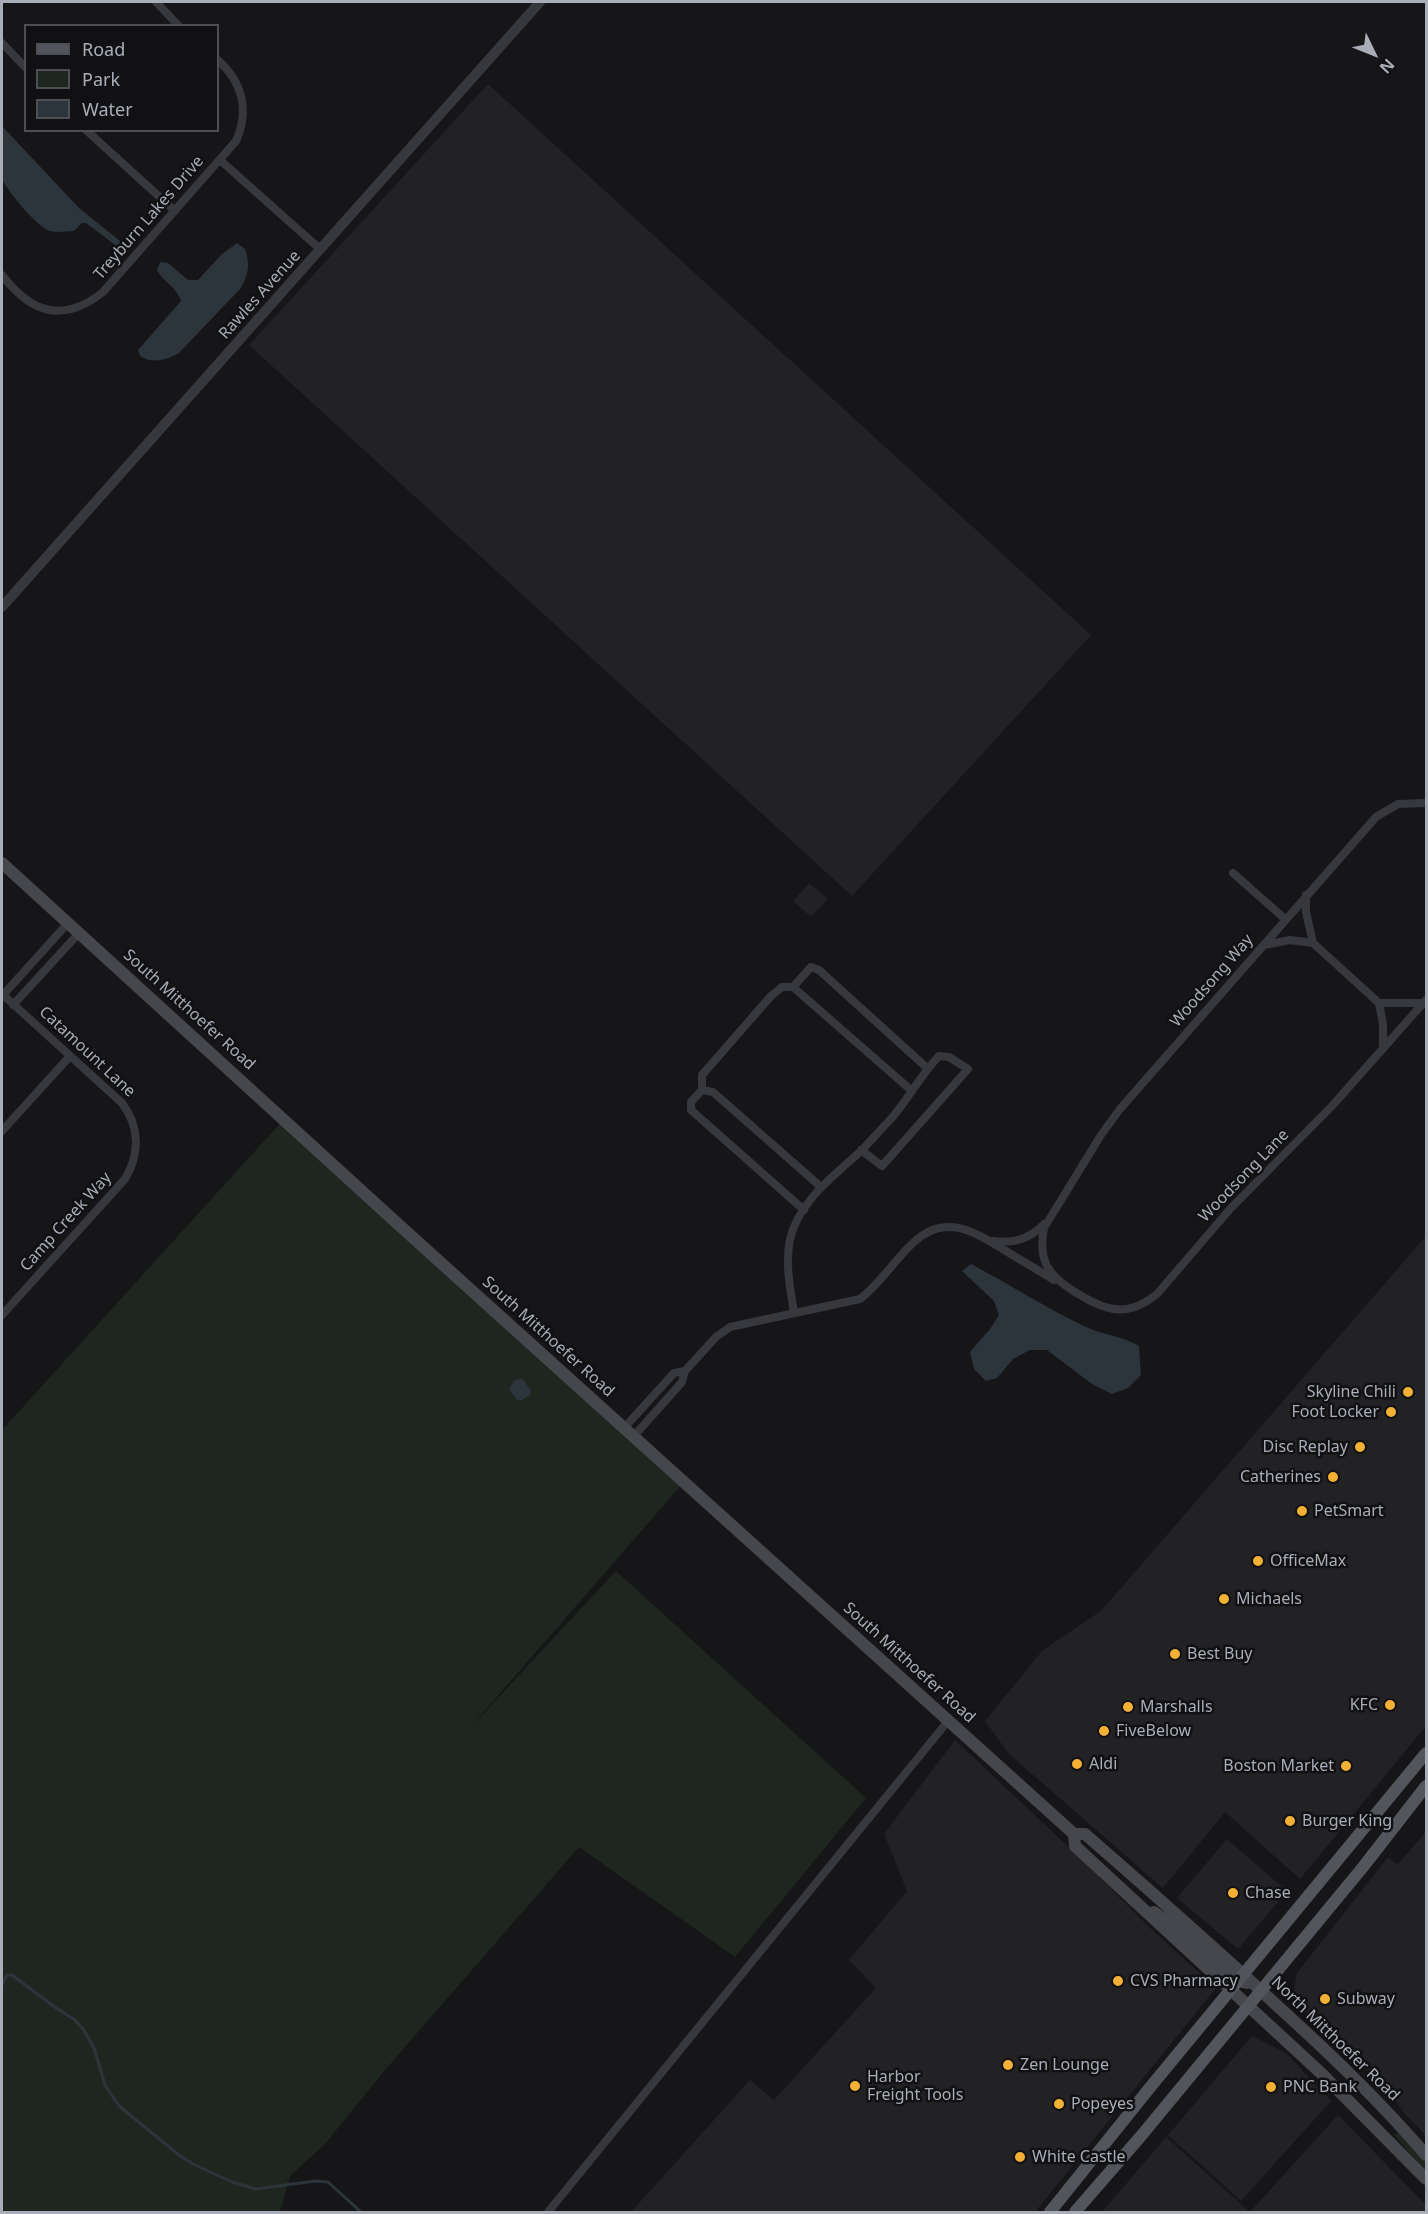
<!DOCTYPE html>
<html>
<head>
<meta charset="utf-8">
<style>
  body { margin:0 }
  #map { position:relative; width:1428px; height:2214px; overflow:hidden; background:#161618; font-family:"Noto Sans",sans-serif }
  canvas { display:block }
  .frame { position:absolute; inset:0; border:3px solid #a8adb8; pointer-events:none }
  .legend { position:absolute; left:24px; top:24px; width:195px; height:108px; box-sizing:border-box; background:#111113; border:2px solid #4d4f55; margin:0; padding:8px 10px; list-style:none; font-size:18px; color:#a8adb8 }
  .legend li { display:flex; align-items:center; gap:12px; height:30px }
  .legend b { width:30px; border:2px solid #4d4f55 }
  .north { position:absolute; left:1344px; top:24px; width:60px; height:60px; -webkit-text-stroke:4px #111113; paint-order:stroke; rotate:133deg; font-size:16px; font-weight:700; line-height:24px; text-align:center; color:#a8adb8 }
  .north::after { content:''; display:block; margin:auto; width:21px; height:27px; background:#a8adb8; clip-path:polygon(50% 0,100% 100%,50% 72%,0 100%) }
</style>
</head>
<body>
<div id="map">
<canvas width="1428" height="2214"></canvas>
<div class="frame"></div>
<ul class="legend">
<li><b style="height:8px;background:#53555c"></b>Road</li>
<li><b style="height:16px;background:#1e261f"></b>Park</li>
<li><b style="height:16px;background:#2c353c"></b>Water</li>
</ul>
<div class="north">N</div>
</div>
<script>
const g = document.querySelector('canvas').getContext('2d');
g.lineJoin = 'round';
function fillPath(path, color) {
  g.fillStyle = color;
  g.fill(path, 'evenodd');
}
function trace(path, color, width, dash) {
  g.strokeStyle = color;
  g.lineWidth = width;
  g.lineCap = dash ? 'butt' : 'round';
  g.setLineDash(dash || []);
  g.stroke(path);
}
function label(font, color, halo, rows, align = 'center') {
  g.font = font + ' "Noto Sans",sans-serif';
  g.lineWidth = 5;
  g.setLineDash([]);
  g.textBaseline = 'middle';
  g.strokeStyle = halo;
  g.fillStyle = color;
  for (const [text, x, y, turn = 0] of rows) {
    g.save();
    g.translate(x, y);
    g.rotate((+turn || 0) * Math.PI / 180);
    g.textAlign = isNaN(turn) ? turn : align;
    if (halo) g.strokeText(text, 0, 0);
    g.fillText(text, 0, 0);
    g.restore();
  }
}
fillPath(new Path2D(`
  M488 84 1091 635 852 896 249 345Z
  M809 883 828 899 811 917 793 901Z
  M1426 1236V1726L1300 1879 1225 1812 1163 1888 1009 1754 985 1721 1042 1651 1102 1610Z
  M955 1740 1076 1854 1149 1927 1216 1988 1035 2212H631L750 2080 774 2100 876 1988 849 1960 907 1891 884 1834Z
  M1426 1832V2136L1404 2113 1384 2086 1292 1999 1297 1973 1388 1857 1397 1865Z
  M1227 1839 1287 1891 1238 1949 1177 1898Z
  M1252 2036 1286 2053 1331 2101 1241 2201 1168 2135Z
  M1338 2115 1426 2205V2212H1102L1166 2137 1250 2212Z`), '#222225');
fillPath(new Path2D(`
  M284 1119 684 1482 468 1730 616 1571 866 1798 735 1957 579 1847 385 2070 325 2144 290 2176 280 2212H2V1430Z
  M1399 2132 1426 2162V2172L1396 2137 1395 2134Z`), '#1e261f');
fillPath(new Path2D(`
  M2 126 79 208 120 241 124 247 122 250 86 223H82L74 231C66 231 58 233 50 231 37 227 8 192 2 179 0 171 1 137 2 126Z
  M237 243 245 249C250 264 249 275 240 289L179 353C167 360 152 364 140 356L138 350 181 301C177 287 163 282 157 270L160 262 168 263 188 280H198L222 254Z
  M971 1264C1009 1284 1046 1308 1086 1327 1103 1335 1123 1336 1139 1346L1141 1375 1128 1388 1112 1394 1092 1384 1047 1350H1030L1013 1359 997 1378 986 1381 974 1369 970 1352 990 1329 999 1315 994 1301 962 1271Z
  M519 1379H523L531 1391 530 1395 522 1400H517L509 1389 514 1381Z`), '#2c353c');
trace(new Path2D(`
  M2 1985 7 1975H12L56 2008 75 2020 83 2029 94 2048 105 2085 119 2106 179 2155 193 2164 232 2182 256 2189 315 2181 328 2182 361 2212`), '#2c353c', 3);
trace(new Path2D(`
  M156 2 179 26
  M2 43 26 68
  M86 130 175 211
  M220 160 320 249
  M2 275C31 313 63 324 103 292L236 141C250 110 242 82 218 60
  M1426 803 1398 804 1376 817 1120 1109 1101 1135 1044 1228C1037 1264 1051 1278 1080 1295 1108 1312 1129 1317 1157 1294L1231 1208 1332 1106 1426 1000
  M1233 873 1285 919
  M1306 895V912L1313 943
  M1313 943 1379 1003
  M1264 945 1290 940 1313 943
  M793 987 811 967 819 970 927 1068
  M2 994 122 1103C140 1127 140 1154 125 1179L2 1315
  M3 995 68 923
  M1379 1003 1383 1024V1049
  M1379 1003H1424
  M13 1005 79 933
  M702 1090V1075L771 996 782 987H793L912 1091
  M2 1131 70 1056
  M804 1210 691 1110V1102L702 1090 713 1092 821 1187
  M993 1241C1013 1244 1030 1239 1044 1224
  M794 1312C790 1288 785 1263 790 1239 799 1201 834 1176 861 1151 870 1142 879 1131 889 1121 908 1100 919 1077 939 1056L949 1057 968 1069 882 1166 861 1150
  M624 1428 674 1373 685 1371
  M634 1436 682 1382 685 1371 716 1337 730 1327 860 1299C881 1283 895 1259 914 1242 946 1212 976 1233 1006 1251 1022 1261 1038 1270 1054 1280
  M548 2212 948 1721`), '#37383d', 8);
trace(new Path2D(`
  M2 607 540 2`), '#37383d', 10);
trace(new Path2D(`
  M2 863 399 1225 1074 1834H1085C1148 1889 1211 1944 1272 2001 1326 2050 1379 2100 1426 2155
  M1074 1834 1075 1846 1322 2074 1426 2179
  M1154 1912 1186 1935 1238 1981 1247 1983`), '#45474d', 12);
trace(new Path2D(`
  M1050 2212 1152 2085 1426 1753
  M1075 2212 1141 2136 1363 1867 1426 1786`), '#53555c', 12);
for (const [x, y, r, color] of [
  [1408,1392,6,"#f2b134"],
  [1391,1412,6,"#f2b134"],
  [1360,1447,6,"#f2b134"],
  [1333,1477,6,"#f2b134"],
  [1302,1511,6,"#f2b134"],
  [1258,1561,6,"#f2b134"],
  [1224,1599,6,"#f2b134"],
  [1175,1654,6,"#f2b134"],
  [1390,1705,6,"#f2b134"],
  [1128,1707,6,"#f2b134"],
  [1104,1731,6,"#f2b134"],
  [1077,1764,6,"#f2b134"],
  [1346,1766,6,"#f2b134"],
  [1290,1821,6,"#f2b134"],
  [1233,1893,6,"#f2b134"],
  [1118,1981,6,"#f2b134"],
  [1325,1999,6,"#f2b134"],
  [1008,2065,6,"#f2b134"],
  [855,2086,6,"#f2b134"],
  [1271,2087,6,"#f2b134"],
  [1059,2104,6,"#f2b134"],
  [1020,2157,6,"#f2b134"]
]) {
  const dot = new Path2D();
  dot.arc(x, y, r, 0, 2 * Math.PI);
  g.fillStyle = color;
  g.fill(dot);
  trace(dot, '#111113', 2);
}
label('16px', '#a8adb8', '#111113', [
  ["Treyburn Lakes Drive",149,218,-49],
  ["Rawles Avenue",260,295,-48],
  ["Woodsong Way",1212,981,-49],
  ["South Mitthoefer Road",189,1010,42],
  ["Catamount Lane",87,1052,43],
  ["Woodsong Lane",1244,1176,-46],
  ["Camp Creek Way",66,1222,-48],
  ["South Mitthoefer Road",548,1337,42],
  ["South Mitthoefer Road",909,1663,42],
  ["North Mitthoefer Road",1335,2039,44]
]);
label('16px', '#a8adb8', '#111113', [
  ["Skyline Chili",1396,1392,"right"],
  ["Foot Locker",1379,1412,"right"],
  ["Disc Replay",1348,1447,"right"],
  ["Catherines",1321,1477,"right"],
  ["PetSmart",1314,1511],
  ["OfficeMax",1270,1561],
  ["Michaels",1236,1599],
  ["Best Buy",1187,1654],
  ["KFC",1378,1705,"right"],
  ["Marshalls",1140,1707],
  ["FiveBelow",1116,1731],
  ["Aldi",1089,1764],
  ["Boston Market",1334,1766,"right"],
  ["Burger King",1302,1821],
  ["Chase",1245,1893],
  ["CVS Pharmacy",1130,1981],
  ["Subway",1337,1999],
  ["Zen Lounge",1020,2065],
  ["Harbor",867,2077],
  ["Freight Tools",867,2095],
  ["PNC Bank",1283,2087],
  ["Popeyes",1071,2104],
  ["White Castle",1032,2157]
], 'left');
</script>
</body>
</html>
